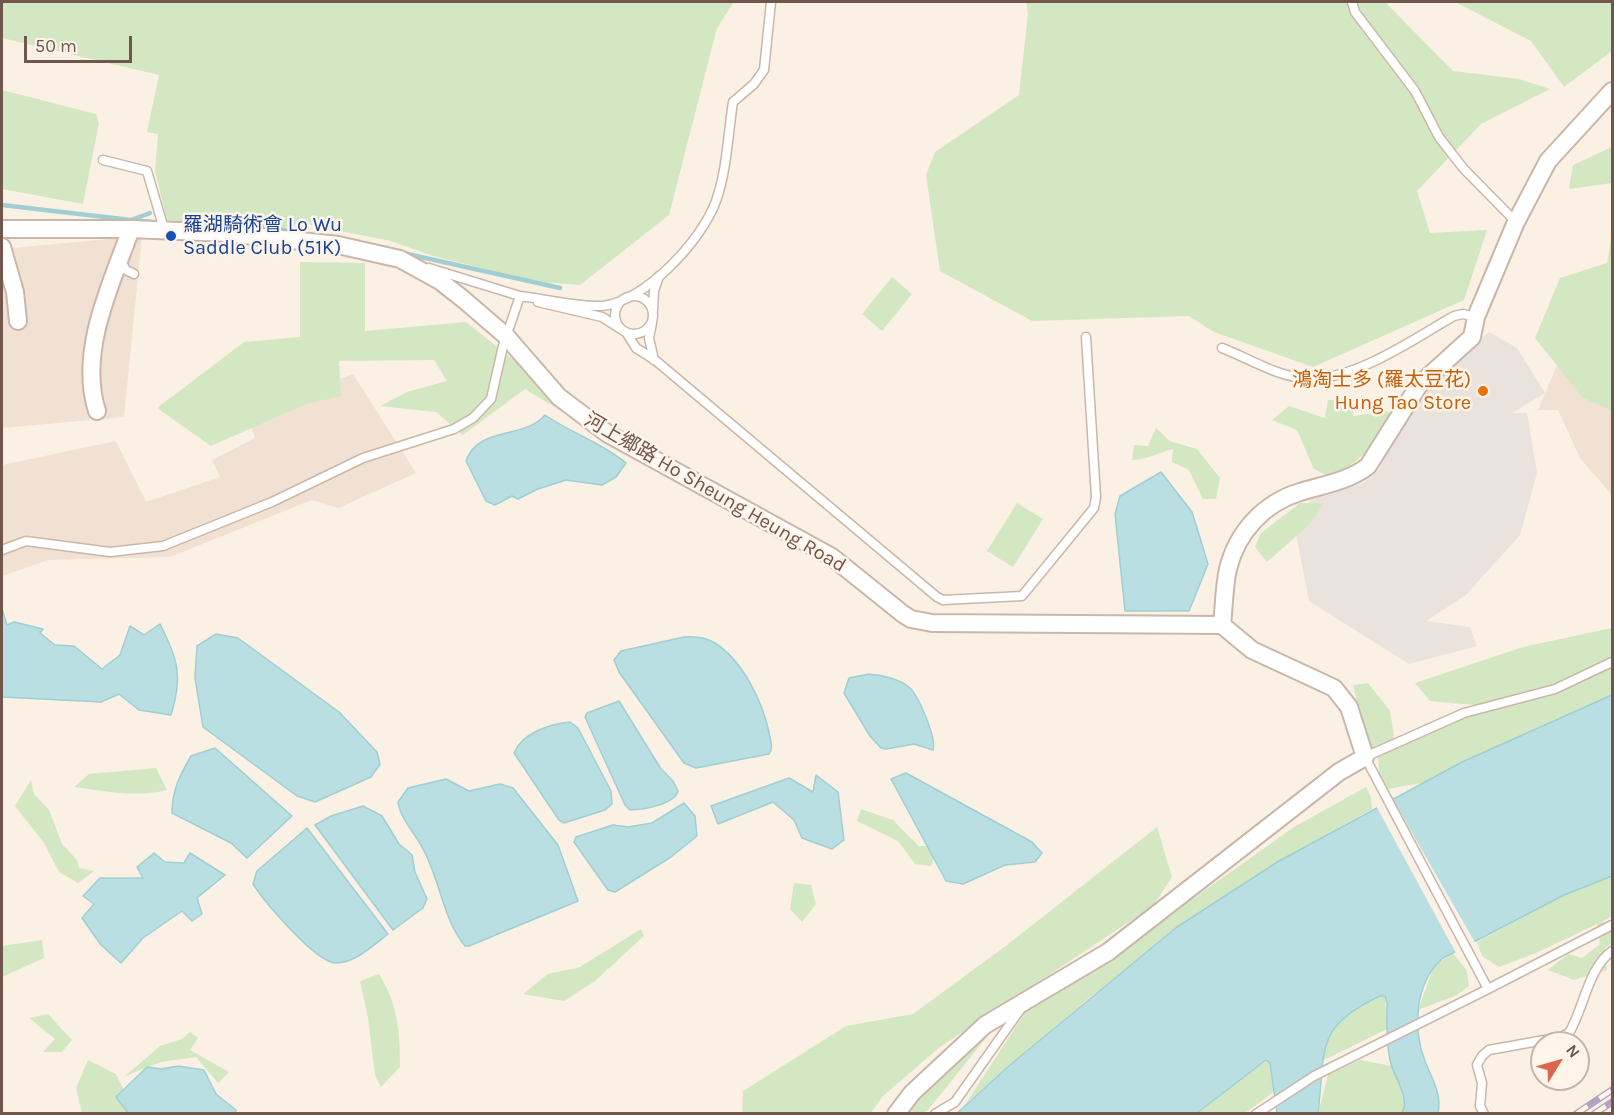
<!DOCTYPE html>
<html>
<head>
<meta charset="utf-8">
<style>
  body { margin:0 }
  #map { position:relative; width:1614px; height:1115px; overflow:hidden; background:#faf0e3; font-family:Karla,sans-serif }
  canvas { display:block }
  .frame { position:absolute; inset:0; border:3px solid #70564b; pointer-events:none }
  .north { position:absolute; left:1530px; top:1031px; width:60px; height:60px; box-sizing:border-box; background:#fef4e9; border:2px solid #c5b5aa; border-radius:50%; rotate:53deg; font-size:16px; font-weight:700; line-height:24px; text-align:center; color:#70564b }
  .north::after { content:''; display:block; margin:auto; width:21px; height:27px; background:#dc6650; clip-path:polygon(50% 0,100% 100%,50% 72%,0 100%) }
  .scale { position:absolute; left:24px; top:36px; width:108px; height:27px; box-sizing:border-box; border:3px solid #70564b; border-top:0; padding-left:8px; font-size:18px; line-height:21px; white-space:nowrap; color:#70564b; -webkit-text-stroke:4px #fef4e9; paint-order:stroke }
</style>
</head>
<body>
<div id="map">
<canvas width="1614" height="1115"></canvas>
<div class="frame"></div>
<div class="north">N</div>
<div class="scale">50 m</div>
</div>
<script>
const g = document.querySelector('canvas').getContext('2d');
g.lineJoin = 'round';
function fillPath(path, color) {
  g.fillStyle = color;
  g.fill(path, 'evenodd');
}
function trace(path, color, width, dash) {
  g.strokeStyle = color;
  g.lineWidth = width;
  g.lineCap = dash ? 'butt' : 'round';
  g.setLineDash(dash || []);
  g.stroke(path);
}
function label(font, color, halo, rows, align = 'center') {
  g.font = font + ' Karla,"Noto Sans SC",sans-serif';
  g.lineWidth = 5;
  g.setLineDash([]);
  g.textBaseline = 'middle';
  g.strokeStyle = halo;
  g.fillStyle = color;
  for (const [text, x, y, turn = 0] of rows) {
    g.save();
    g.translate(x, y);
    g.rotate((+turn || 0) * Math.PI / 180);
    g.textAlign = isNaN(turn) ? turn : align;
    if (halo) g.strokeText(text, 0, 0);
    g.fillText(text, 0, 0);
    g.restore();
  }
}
fillPath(new Path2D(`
  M142 236 124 417 2 428V249Z
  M1557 365 1612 392V495L1580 458 1558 410H1538Z
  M353 374 416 473 338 508 312 500 170 557 48 560 2 576V465L116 441 146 502 220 477 212 460 255 438 248 415Z`), '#f1e1d2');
fillPath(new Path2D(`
  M1489 332 1517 348 1545 393 1512 413H1527L1537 473 1520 535 1466 595 1426 621 1470 627 1477 646 1409 664 1309 601 1296 534 1310 500 1363 483 1378 471 1417 390 1425 394 1444 371Z`), '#eae2dd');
fillPath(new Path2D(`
  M2 2H734L717 28 669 215 580 285 539 282 433 256 391 241 306 224 265 232 167 220 155 171 158 134 147 132 159 75 2 38Z
  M1026 2H1385L1453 71 1519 79 1550 89 1481 124 1417 191 1430 233 1487 230 1464 300 1313 367 1214 332 1189 316 1032 321 940 271 926 175 935 152 1019 95 1028 14Z
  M1455 2H1612V51L1564 87 1531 41Z
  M2 90 96 114 99 123 83 204 2 189Z
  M1612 147V183L1569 189 1573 165Z
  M1612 233V411L1582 397 1535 338 1560 278 1607 263Z
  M300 262 365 263V331L466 322 524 368 579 422 525 389 463 435 436 412 380 406 407 392 447 381 434 360 339 361 341 396 306 404 211 446 157 408 244 342 300 337Z
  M892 277 912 294 882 331 862 314Z
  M1328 400 1354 401 1353 416 1387 411 1396 423 1356 461 1332 478 1314 469 1297 430 1272 420 1289 406 1325 418Z
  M1156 428 1170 441 1197 449 1220 478 1216 499H1203L1189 470 1172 462 1173 449C1158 453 1148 459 1132 460L1134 445 1148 446Z
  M1017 503 1043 519 1013 567 987 551Z
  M1300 503H1324L1310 524 1267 562 1255 547 1261 533Z
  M1612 628V695L1462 762 1422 783 1387 789 1379 772 1378 755 1343 715 1357 701 1353 685 1368 683 1390 711 1395 743 1486 706 1430 701 1415 683 1523 647Z
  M156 768 167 790C135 798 105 791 74 787L89 774Z
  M31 780 34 794 49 810 62 844 77 860 79 868 94 871 78 883 59 872 44 843 15 806Z
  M1366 787 1371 797 1372 809 1279 861 1089 998 966 1103 1030 1005 1101 964 1294 827Z
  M861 809 893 820 919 846H938L931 866 915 864 898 841 857 821Z
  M1157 827 1172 877 1153 906 940 1047 883 1096 871 1113 742 1114 743 1091 846 1026 913 1014 1007 945Z
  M1612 876V916L1603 921 1612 926V943L1605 948 1607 970 1574 980 1548 970 1568 954 1582 958 1600 944 1597 924 1536 953 1499 967 1482 956 1477 942 1564 895Z
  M794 883 811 885 816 904 802 922 790 909Z
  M641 929 644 936 595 981 564 1001 523 994 548 974 580 967Z
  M42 940 44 958 2 977V946Z
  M1453 953 1467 971 1469 986 1457 995 1418 1010 1434 966Z
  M379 974C398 1004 400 1032 400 1067L381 1087 375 1075 368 1018 360 981Z
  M1380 996H1385L1387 1029 1322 1061C1324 1029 1352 1009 1380 996Z
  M48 1014 72 1040 62 1052H43L55 1039 29 1018Z
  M994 1028 928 1110 922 1113 903 1114Z
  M190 1032 198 1038 190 1050 229 1072 218 1083 196 1057 161 1062 125 1076 160 1046 182 1039Z
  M88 1060 116 1074 135 1113H82L76 1088Z
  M1265 1060 1270 1062 1274 1092 1245 1113 1197 1114Z
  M1360 1060 1392 1066C1397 1080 1410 1100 1402 1113L1318 1114 1328 1075Z`), '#d4e7c3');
const water = new Path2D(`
  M545 415C571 433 602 443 626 463L616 477 602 485 566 480 538 489 518 499 512 496 495 505 486 501 466 461C479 425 524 440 545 415Z
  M1161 472 1192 512 1208 564 1189 611H1125L1115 514 1120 496Z
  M2 609 7 625 14 622 43 629 40 633 55 645 74 646 102 669 120 655 130 626 144 635 160 624C178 659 183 677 171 715L139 710 119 694 101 702 2 697Z
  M216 634 238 638 339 712 377 752 380 764 371 777 315 802 297 796 203 727 195 678 197 646Z
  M684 637C695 636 705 637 715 643 743 661 762 701 769 732 770 740 774 747 769 754L696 768 684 763 619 672 614 660 621 651Z
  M869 674C882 675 900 679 910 688 919 697 937 739 933 750L914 744 886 749 881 748 870 736 844 693 849 678Z
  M1612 695V876L1564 895 1443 958C1415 982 1412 1028 1425 1061 1432 1079 1442 1094 1438 1113H1402C1411 1098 1393 1076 1390 1060 1386 1041 1387 1021 1387 1003L1385 996H1380C1313 1027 1326 1051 1318 1113H1277L1270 1063 1266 1060 1197 1113 956 1114 1010 1065 1177 927 1279 861 1462 762Z
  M619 701 661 769 673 781 678 791C675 804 643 810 630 810L625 805 585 717 587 713Z
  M570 722 578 728 611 791 612 804 605 810 564 823 559 820 514 753C522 733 550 724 570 722Z
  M215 748 292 816 247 858 231 843 172 813C172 790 180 775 191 756Z
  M906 773 1032 842 1042 853 1035 862 1005 865 963 884 946 881 891 779Z
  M816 775 838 792 844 840 832 849 802 838 794 820 773 802 718 824 711 806 789 778 813 792Z
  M446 779 469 791 500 784 513 788 558 845 578 901 469 946H465C442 918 440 878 422 847 414 832 400 818 398 802L408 788Z
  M684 803 695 816 697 836 671 857 615 892 608 890 574 842 576 837 613 825 628 827 652 823Z
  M363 806 382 816 399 844 412 855 415 872 427 899 423 908 393 930 315 825 331 816Z
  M307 828 388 934C374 945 355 963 336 963 316 963 264 901 253 884L257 871Z
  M154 853 165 862 184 863 190 853 225 875 197 898 202 914 192 921 182 911 143 938 121 963 101 945 82 918 94 904 83 896 100 878H143L137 867Z
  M178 1066 204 1070 216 1094 236 1110 235 1113H128L116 1097 147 1067 161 1069Z`);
fillPath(water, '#b9dfe2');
trace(water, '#a0cfd3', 1.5);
fillPath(new Path2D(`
  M1391 796 1477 946 1457 955 1375 804Z`), '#faf0e3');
trace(new Path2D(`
  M2 205 131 220 150 213
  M131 220 152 222
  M211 224 253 225 307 234
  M403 253 560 288`), '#a0cfd3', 4.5);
const service = new Path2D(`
  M1352 2 1355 12 1415 91 1439 137 1463 168 1516 222
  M103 160 147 171 164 229
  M120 260 126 270 134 274
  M429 268 523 297
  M520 296C546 299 575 307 602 306 645 302 702 240 716 201 727 170 728 134 733 102L754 84 764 70 771 2
  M615 315a19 19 0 1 1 38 0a19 19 0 1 1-38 0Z
  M538 302 602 317 621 329
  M653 310 654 291 659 276
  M652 323 649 338 654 360
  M626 332 636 348 655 360 937 597 943 600 1022 596 1094 508 1096 497 1086 337
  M1222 348C1248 358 1278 377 1305 378 1354 382 1413 339 1454 316L1463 314 1476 317
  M2 550 26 541 110 552 163 546 272 502 363 458 454 429 473 418 491 399 503 346 520 296
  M1488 989 1612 925
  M935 1114 955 1102 1022 1007
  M1256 1114 1314 1076 1488 989 1365 757 1464 713 1555 689 1612 662
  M1484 1114 1480 1106 1482 1083 1477 1065 1482 1056 1489 1050 1561 1037 1569 1033C1584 1008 1588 968 1612 951`);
const minor = new Path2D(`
  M2 229H131L226 233 338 245 400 259 440 281 463 299 506 336 559 397 608 434 832 557 903 614 911 619 932 623 1222 625
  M2 247 15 292 18 321
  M97 411C78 352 111 284 131 229
  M1222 625C1224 607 1224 587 1228 569 1237 532 1264 503 1300 492 1323 485 1349 481 1368 466L1419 385 1472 337 1476 317 1516 222 1548 161 1612 91
  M896 1114 912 1093 985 1025 1108 952 1339 772 1365 757 1349 707 1334 688 1252 650 1222 625`);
trace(service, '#cab7aa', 11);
trace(minor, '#cab7aa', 20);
trace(service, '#fff', 8);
trace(minor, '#fff', 16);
const rail = new Path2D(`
  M1576 1114 1612 1090
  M1594 1114 1612 1102`);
trace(rail, '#b2a3c2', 7);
trace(rail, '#fef4e9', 4.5, [14]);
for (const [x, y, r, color] of [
  [171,236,6,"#1a4fb4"],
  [1483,391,6,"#e8710a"]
]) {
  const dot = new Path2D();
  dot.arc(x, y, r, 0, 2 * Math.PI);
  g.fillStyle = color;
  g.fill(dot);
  trace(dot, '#fef4e9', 2);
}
label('20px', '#164399', '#fef4e9', [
  ["羅湖騎術會 Lo Wu",183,225],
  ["Saddle Club (51K)",183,248]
], 'left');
label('20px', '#c56008', '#fef4e9', [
  ["鴻淘士多 (羅太豆花)",1471,380],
  ["Hung Tao Store",1471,403]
], 'right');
label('20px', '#70564b', '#fef4e9', [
  ["河上鄉路 Ho Sheung Heung Road",715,493,30]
]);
</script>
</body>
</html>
